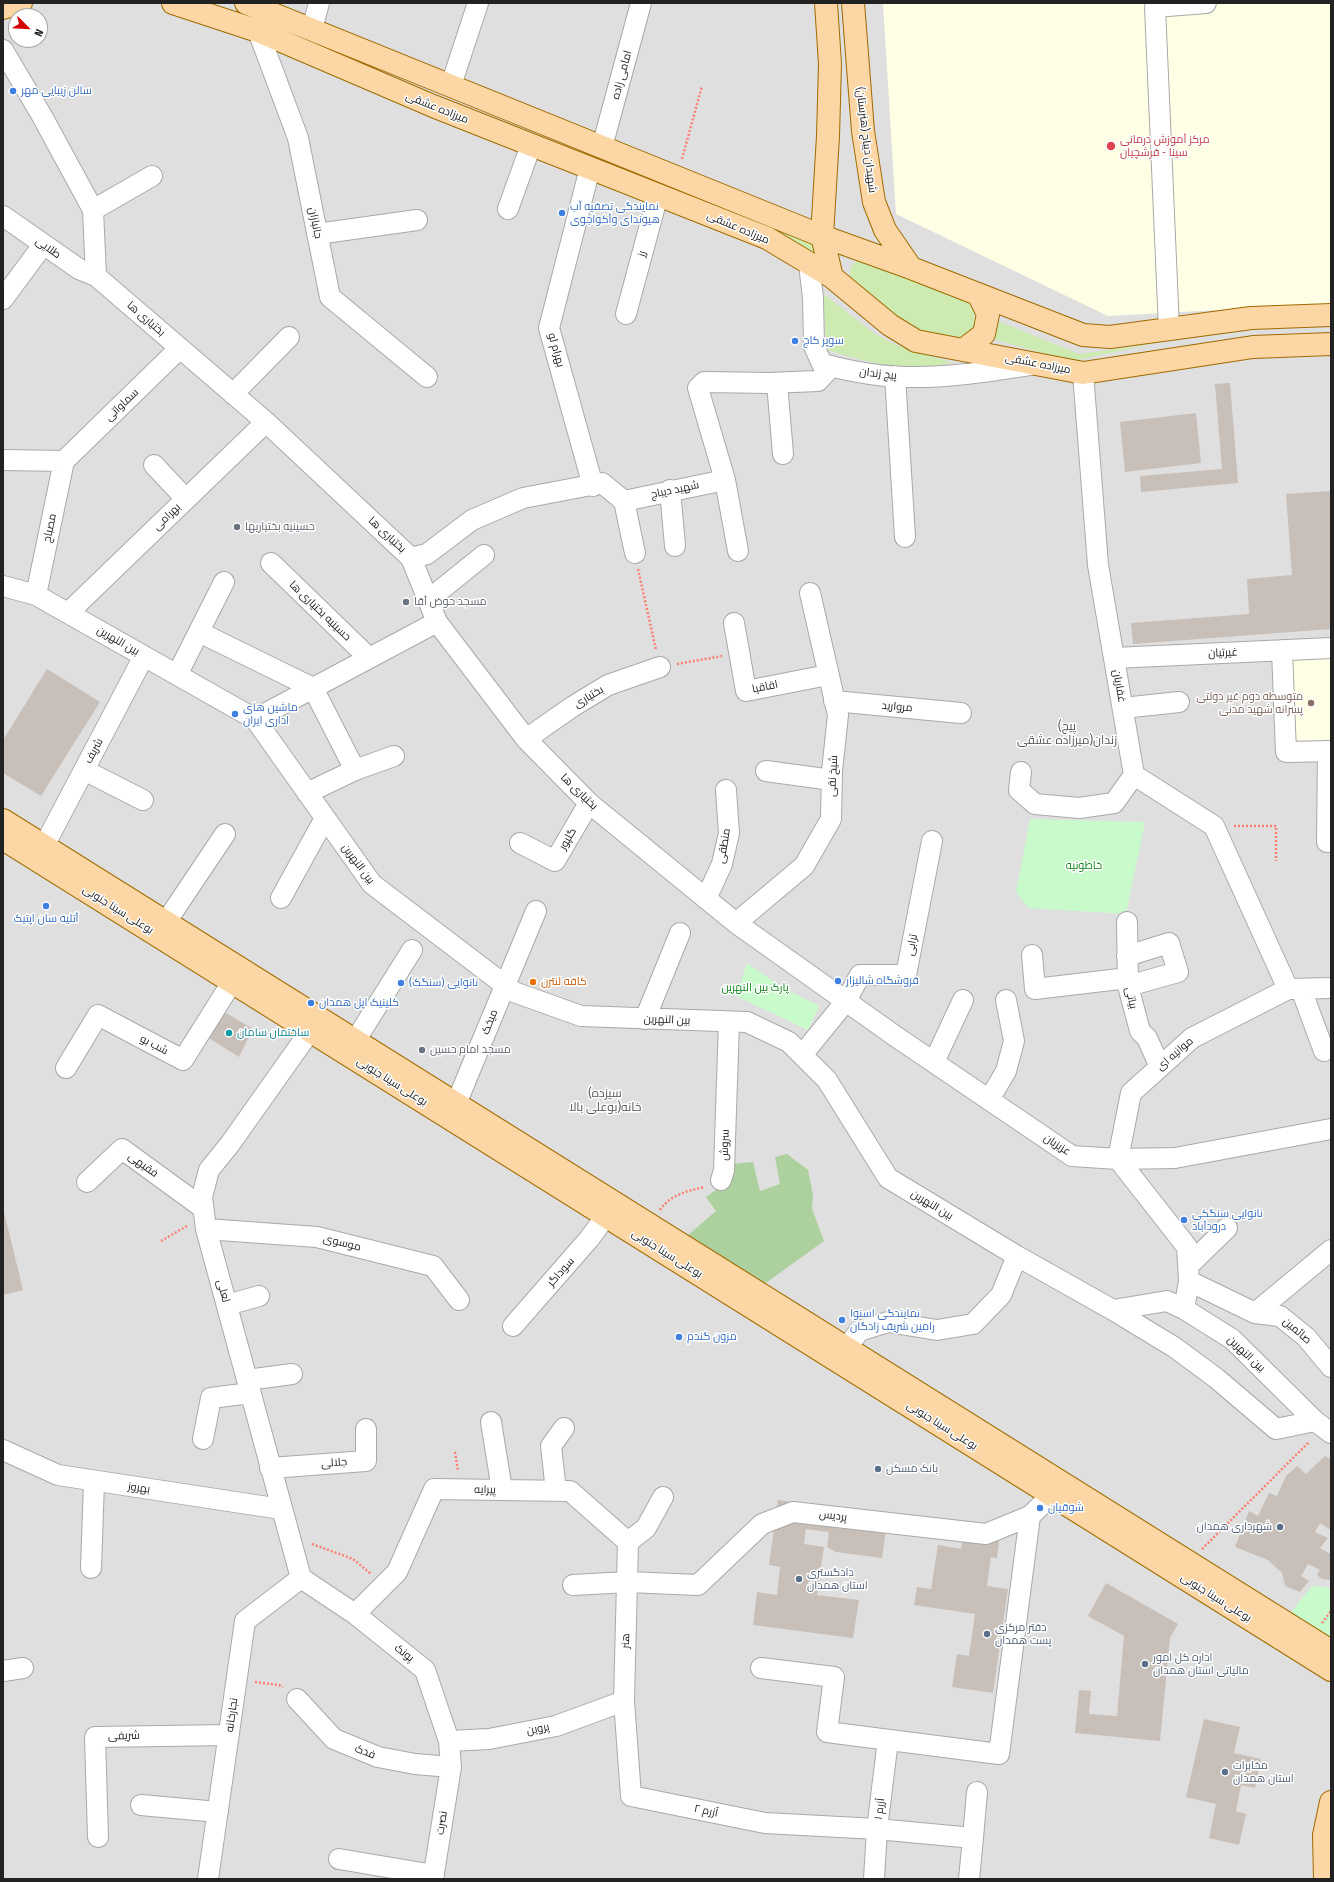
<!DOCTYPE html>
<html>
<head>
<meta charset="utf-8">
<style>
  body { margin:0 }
  #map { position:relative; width:1334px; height:1882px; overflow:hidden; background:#f2efe9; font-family:"Fira Sans Condensed",sans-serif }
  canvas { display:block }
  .frame { position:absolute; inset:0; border:4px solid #222; pointer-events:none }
  .north { position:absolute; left:8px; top:8px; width:40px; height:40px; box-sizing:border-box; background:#fff; border:1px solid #a7a7a7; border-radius:50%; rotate:114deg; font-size:11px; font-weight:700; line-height:16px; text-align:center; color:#222 }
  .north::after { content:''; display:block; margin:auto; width:14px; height:18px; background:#d40000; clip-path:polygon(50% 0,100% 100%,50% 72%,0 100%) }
</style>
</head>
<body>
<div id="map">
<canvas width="1334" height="1882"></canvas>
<div class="frame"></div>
<div class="north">N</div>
</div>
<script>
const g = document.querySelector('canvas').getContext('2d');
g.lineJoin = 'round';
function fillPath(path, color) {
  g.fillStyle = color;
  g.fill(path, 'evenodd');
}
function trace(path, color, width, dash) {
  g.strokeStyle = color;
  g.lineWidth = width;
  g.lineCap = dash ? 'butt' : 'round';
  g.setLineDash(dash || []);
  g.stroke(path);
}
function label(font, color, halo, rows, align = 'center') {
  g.font = font + ' "Fira Sans Condensed",Cairo,sans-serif';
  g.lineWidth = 3;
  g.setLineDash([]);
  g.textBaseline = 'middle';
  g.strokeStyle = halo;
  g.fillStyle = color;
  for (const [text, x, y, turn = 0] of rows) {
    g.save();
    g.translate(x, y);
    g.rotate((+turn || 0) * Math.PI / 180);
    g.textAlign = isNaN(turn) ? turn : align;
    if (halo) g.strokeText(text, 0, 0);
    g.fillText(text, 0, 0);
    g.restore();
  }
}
fillPath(new Path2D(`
  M3 3H1331V1879H3ZM16 16H40V40H16Z`), '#e0dfdf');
fillPath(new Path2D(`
  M883 3H1331V304L1108 316 896 214Z
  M1331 658V745L1293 748 1288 661Z`), '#ffffe5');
fillPath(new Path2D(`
  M713 206 815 244 816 257Z
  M862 257 968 302 974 310 975 325 963 338C954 338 941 340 933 337 906 327 871 298 850 279 849 268 852 263 862 257Z
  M822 293 875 334 894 344 952 363C941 364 930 367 919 367 887 368 857 359 827 350Z
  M995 320 1079 354 1154 344 1071 361 990 338Z`), '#cdebb0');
fillPath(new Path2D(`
  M787 1154 808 1170 813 1195 812 1209 824 1241 763 1285 687 1236 716 1211 706 1197 722 1186 731 1164 753 1162 760 1191 780 1184 775 1157Z`), '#add19e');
fillPath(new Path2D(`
  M1030 819 1145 822 1126 914 1028 908 1016 892Z
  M747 963 783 988 819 1006 808 1030 736 996Z
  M1312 1586 1331 1588V1640L1287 1617Z`), '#c8facc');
fillPath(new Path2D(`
  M1230 383 1238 483 1141 492 1140 476 1222 469 1215 384Z
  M1196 413 1201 463 1125 472 1120 422Z
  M1331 491V629L1133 644 1131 623 1249 614 1247 579 1292 575 1286 494Z
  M47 669 100 702 41 796 3 773V740Z
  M226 1013 253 1029 239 1057 207 1037 212 1025Z
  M3 1208 23 1290 3 1295Z
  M1325 1456 1331 1459V1530L1320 1523 1315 1532 1328 1538 1320 1548 1330 1554 1331 1552V1580L1322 1579 1317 1575 1320 1570 1308 1564 1301 1576 1309 1581 1300 1592 1285 1586 1282 1573 1268 1560 1235 1547 1249 1511 1258 1516 1269 1493 1277 1496 1286 1476 1297 1466 1306 1474Z
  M778 1500 888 1515 882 1558 836 1552 827 1547 829 1532 806 1529 804 1544 824 1547 817 1595 859 1600 853 1638 753 1625 757 1592 777 1595 780 1567 769 1565Z
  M963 1536 999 1541 997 1558 991 1557 987 1586 1008 1589 993 1693 952 1687 957 1654 969 1656 975 1614 914 1605 917 1587 931 1589 938 1545 961 1549Z
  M1106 1583 1178 1624 1170 1638 1160 1741 1075 1733 1079 1690 1091 1691 1089 1714 1117 1716 1124 1636 1088 1616Z
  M1204 1719 1240 1727 1234 1753 1261 1759 1255 1788 1241 1785 1236 1811 1246 1814 1239 1845 1209 1838 1216 1804 1186 1797Z`), '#c7bfb8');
const minor = new Path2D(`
  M312 29 319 3
  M258 31 298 138 330 297 427 377
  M3 50 42 116 93 210 96 276
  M451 85 478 3
  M602 147 641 3
  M590 168 549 328 593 486
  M508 209 531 145
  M93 210 152 176
  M3 216 79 269 96 276 266 422 411 558 437 622 526 739 589 803 736 923 895 1036 1072 1156 1118 1159 1175 1158 1331 1129
  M317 234 417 220
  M809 264 813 298 814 346 822 364C849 371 879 377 909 377 949 378 990 371 1030 365
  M3 299 43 245
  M626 314 658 195
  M1169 329 1155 7 1206 3
  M1083 373 1098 565 1134 775 1214 826 1288 989
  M895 376 905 537
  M777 383 783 454
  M233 394 289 337
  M3 460 64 461
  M64 461 180 348
  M154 465 186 499
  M725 480 738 551
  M670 490 675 546
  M624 501 635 553
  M411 558 427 554 472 520 523 498 602 483 624 501 725 480 698 388 704 382 768 383 818 381 832 366
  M271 563 369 658
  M3 586 36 595 255 719 372 884 514 992 581 1016 747 1022 789 1042 827 1080 888 1178 1017 1256 1113 1310 1167 1301 1184 1309 1232 1339 1315 1421 1331 1433
  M36 595 64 461
  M428 600 484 555
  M68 613 266 422
  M734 623 746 691 828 675
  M199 632 313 688 355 770
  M1282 650 1286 752 1331 751
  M1114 658 1331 648
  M177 675 224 582
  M834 701 961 713
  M1123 708 1179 702
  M255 719 437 622
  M526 739 572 707 608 685 660 667
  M1328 751 1327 842H1331
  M84 770 143 800
  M766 771 832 780
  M1021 772 1019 790 1035 804 1079 808 1114 803 1134 775
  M307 793 355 770 394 756
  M520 843 555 861 589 803
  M44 846 144 656
  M281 898 325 818
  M706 899 722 864 729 833 726 790
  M166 922 225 834
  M1127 922 1128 986 1140 1031 1147 1038 1160 1067
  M736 923 804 866 831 819 832 771 838 715 810 593
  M1032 955 1035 989 1128 978
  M1127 956 1169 943 1178 972 1128 986
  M1301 989 1324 1051
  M645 1019 680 933
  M355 1041 412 950
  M802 1055 846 1001 860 975H906L932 841
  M934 1062 963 1000
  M66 1068 98 1015 183 1060 232 982
  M989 1100 1006 1071 1014 1041 1006 1000
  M456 1104 536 911
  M721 1180 724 1170 729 1022
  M87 1182 122 1149 203 1208
  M206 1229 317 1237 433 1266 459 1300
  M1188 1266 1227 1228
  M1189 1281 1255 1313 1280 1316 1306 1337 1331 1367
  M227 1305 259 1296
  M1184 1309 1189 1281 1187 1247 1118 1159 1131 1093 1192 1038 1288 989 1331 988
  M1113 1310 1174 1347 1216 1378 1276 1429 1315 1421
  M1255 1313 1331 1250
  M513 1326 589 1239 606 1216
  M847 1348 859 1331 888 1322 937 1330 973 1324 1001 1295 1017 1256
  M247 1380 292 1374
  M491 1422 502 1490
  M203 1439 211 1398 250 1393
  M3 1450 58 1475 281 1509
  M270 1468 366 1461V1429
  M556 1491 551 1446 564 1428
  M628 1542 646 1528 663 1497
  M91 1568 94 1482
  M301 1578 206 1229 202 1197 209 1170 230 1144 310 1031
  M301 1578 355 1614 425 1670 449 1741 451 1767 433 1879
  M573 1585 628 1582 698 1585 762 1524 793 1512 986 1534 1030 1516 1052 1495
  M355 1614 397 1572 434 1489 570 1491 628 1542 624 1701 631 1796 765 1823 877 1829 973 1838 977 1792
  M761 1668 834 1677 827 1732 999 1754 1030 1516
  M3 1671 23 1668
  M297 1699 334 1739 378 1757 415 1764 451 1767
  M449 1741 489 1739 556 1726 624 1701
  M141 1805 218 1812
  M98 1837 95 1737 229 1735
  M339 1859 434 1875
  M208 1879 245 1621 301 1578
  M874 1879 877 1829 888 1740
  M969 1879 973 1838`);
const major = new Path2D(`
  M173 3 258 31 433 106 767 238 832 277 890 325 916 341 1083 373 1253 347 1331 344
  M246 3 822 236 911 268 1083 335 1110 337 1251 318 1331 315
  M826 3 830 64 828 136 822 236 832 277
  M853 3 863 131 874 202 885 230 911 268
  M3 8 21 3
  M963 350 984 334 988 314 978 294
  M3 820 1331 1651
  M3 839 1331 1670
  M1325 1879 1324 1835 1331 1802`);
trace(minor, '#a9a9a9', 22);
trace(major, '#a06b00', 24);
trace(new Path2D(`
  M682 159 702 86
  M638 569 656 650
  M677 664 722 656
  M1234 826H1276V861
  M660 1210C670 1195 687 1191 704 1187
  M161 1241 187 1226
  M455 1452 458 1471
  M312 1544 353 1559 371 1574
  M1202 1549 1309 1442
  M1322 1623 1331 1611
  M255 1682 279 1685 283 1687`), '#fa8072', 2.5, [2, 2]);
trace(minor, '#fff', 20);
trace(major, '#fcd6a4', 22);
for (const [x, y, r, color] of [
  [13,91,4,"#3f7fe0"],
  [1111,146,5,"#e0444e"],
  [562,213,4,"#3f7fe0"],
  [795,341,4,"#3f7fe0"],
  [237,527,4,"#6b7280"],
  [406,602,4,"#6b7280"],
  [1311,703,4,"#8d6e63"],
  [235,714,4,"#3f7fe0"],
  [46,906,4,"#3f7fe0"],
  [838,981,4,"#3f7fe0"],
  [533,982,4,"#e8710a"],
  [401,983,4,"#3f7fe0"],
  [311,1003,4,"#3f7fe0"],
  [229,1033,4,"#0f9aa8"],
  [422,1050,4,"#6b7280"],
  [1184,1220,4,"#3f7fe0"],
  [842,1320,4,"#3f7fe0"],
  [679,1337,4,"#3f7fe0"],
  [878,1469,4,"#5c6f8a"],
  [1040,1508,4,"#3f7fe0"],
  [1280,1527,4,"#5c6f8a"],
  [799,1579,4,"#5c6f8a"],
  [987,1634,4,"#5c6f8a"],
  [1145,1664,4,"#5c6f8a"],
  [1225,1772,4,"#5c6f8a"]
]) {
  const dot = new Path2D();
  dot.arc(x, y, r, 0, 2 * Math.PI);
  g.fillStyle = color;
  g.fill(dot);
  trace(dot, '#fff', 1.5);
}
label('11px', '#222', '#fff', [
  ["امامی زاده",622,75,-75],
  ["میرزاده عشقی",437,108,22],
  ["شهیدان دیباج (هنرستان)",866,140,83],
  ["جانبازان",315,223,78],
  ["میرزاده عشقی",738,228,23],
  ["طلایی",48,248,35],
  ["رز",642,254,-75],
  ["بختیاری ها",146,319,41],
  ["بهرام لو",556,350,74],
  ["میرزاده عشقی",1038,364,11],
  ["پیچ زندان",878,374,6],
  ["سماواتی",122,405,-44],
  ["شهید دیباج",675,490,-12],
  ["بهرامی",167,517,-44],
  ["مصباح",50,528,-78],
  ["بختیاری ها",387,535,43],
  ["حسینیه بختیاری ها",320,611,44],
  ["بین النهرین",118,641,30],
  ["غیرتیان",1223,653,-3],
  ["غفاریان",1119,686,80],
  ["اقاقیا",765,687,-11],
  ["بختیاری",589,697,-31],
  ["مروارید",897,707,5],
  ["شریف",94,751,-62],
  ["شیخ نقی",833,776,-87],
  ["بختیاری ها",579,792,44],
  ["گلپور",568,839,-60],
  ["منطقی",724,846,-80],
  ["بین النهرین",358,864,53],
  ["بوعلی سینا جنوبی",118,910,32],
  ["ترابی",912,945,-79],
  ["بیاتی",1131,998,77],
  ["بین النهرین",667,1020,2],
  ["میخک",490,1022,-68],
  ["شب بو",154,1045,27],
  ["موانیه ای",1175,1054,-41],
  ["بوعلی سینا جنوبی",392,1082,32],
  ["سروش",725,1145,-88],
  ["عزیزیان",1057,1145,33],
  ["فقیهی",143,1165,36],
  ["بین النهرین",932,1205,31],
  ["موسوی",342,1243,14],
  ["بوعلی سینا جنوبی",667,1254,32],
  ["سوداگر",561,1272,-49],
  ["لعلی",223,1291,75],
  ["صائمین",1297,1331,41],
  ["بین النهرین",1246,1354,43],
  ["بوعلی سینا جنوبی",942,1426,32],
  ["جلالی",334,1463,-4],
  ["بهروز",139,1488,8],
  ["پیرایه",485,1490,1],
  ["پردیس",833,1516,7],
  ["بوعلی سینا جنوبی",1216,1598,32],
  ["هنر",626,1641,-88],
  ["پونک",404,1653,38],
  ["نجارخانه",232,1715,-82],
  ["پروین",538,1729,-11],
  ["شریفی",124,1736,-1],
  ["فدک",365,1752,22],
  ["آزرم ۱",880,1809,-83],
  ["آزرم ۲",706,1811,12],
  ["نصرت",442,1823,-81]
]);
label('11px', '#366cbe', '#fff', [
  ["سالن زیبایی مهر",21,91],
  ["نمایندگی تصفیه آب",570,207],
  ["هیوندای وآکواجوی",570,220],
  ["سوپر کاج",803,341],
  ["ماشین های",243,708],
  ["اداری ایران",243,721],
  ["آتلیه سان اپتیک",46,919,"center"],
  ["فروشگاه شالیزار",846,981],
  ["نانوایی (سنگک)",409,983],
  ["کلینیک اپل همدان",319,1003],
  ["نانوایی سنگکی",1192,1214],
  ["درودآباد",1192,1227],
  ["نمایندگی اسنوا",850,1314],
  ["رامین شریف زادگان",850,1327],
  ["مزون گندم",687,1337],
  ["شوقیان",1048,1508]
], 'left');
label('11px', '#be3a42', '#fff', [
  ["مرکز آموزش درمانی",1120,140],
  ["سینا - فرشچیان",1120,153]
], 'left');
label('11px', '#5b616d', '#fff', [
  ["حسینیه بختیاریها",245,527],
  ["مسجد حوض آقا",414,602],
  ["مسجد امام حسین",430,1050]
], 'left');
label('11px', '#785e54', '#fff', [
  ["متوسطه دوم غیر دولتی",1303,697],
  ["پسرانه شهید مدنی",1303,710]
], 'right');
label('11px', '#0c8416', '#fff', [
  ["خاطونیه",1084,866],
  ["پارک بین النهرین",755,988]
]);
label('11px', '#c56008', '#fff', [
  ["کافه لنترن",541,982]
], 'left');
label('11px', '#0d838f', '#fff', [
  ["ساختمان سامان",237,1033]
], 'left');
label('11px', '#4e5e75', '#fff', [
  ["بانک مسکن",886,1469],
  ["شهرداری همدان",1272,1527,"right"],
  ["دادگستری",807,1573],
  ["استان همدان",807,1586],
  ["دفتر مرکزی",995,1628],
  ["پست همدان",995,1641],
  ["اداره کل امور",1153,1658],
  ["مالیاتی استان همدان",1153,1671],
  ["مخابرات",1233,1766],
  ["استان همدان",1233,1779]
], 'left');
label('12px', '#555', '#fff', [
  ["(پیچ",1067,727],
  ["زندان(میرزاده عشقی",1067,741],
  ["(سیزده",605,1094],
  ["خانه(بوعلی بالا",605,1108]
]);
</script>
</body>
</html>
